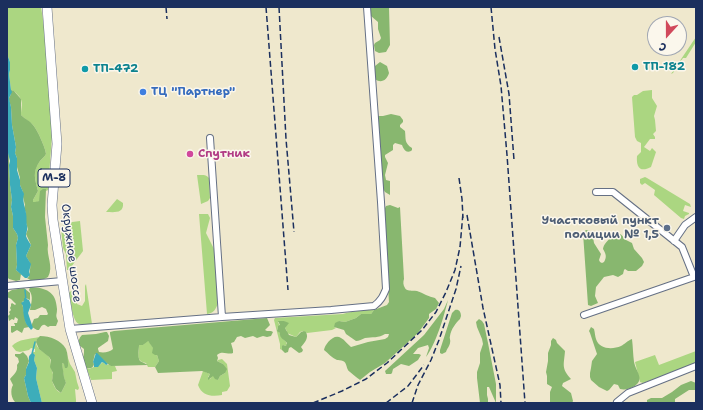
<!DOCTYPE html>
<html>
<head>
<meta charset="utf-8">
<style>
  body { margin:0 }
  #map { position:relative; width:703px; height:410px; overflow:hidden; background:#efe8cd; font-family:"Shantell Sans",sans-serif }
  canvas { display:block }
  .frame { position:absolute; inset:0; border:8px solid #1b2f5e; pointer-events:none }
  .north { position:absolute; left:647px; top:16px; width:40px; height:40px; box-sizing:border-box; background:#fbf7ec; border:1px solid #a1a7b3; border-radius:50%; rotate:201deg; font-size:11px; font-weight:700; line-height:16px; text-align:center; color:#1b2f5e }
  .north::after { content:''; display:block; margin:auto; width:14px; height:18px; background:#d1495b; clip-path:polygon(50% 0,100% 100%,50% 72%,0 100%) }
</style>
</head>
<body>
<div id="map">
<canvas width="703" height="410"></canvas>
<div class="frame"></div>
<div class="north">С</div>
</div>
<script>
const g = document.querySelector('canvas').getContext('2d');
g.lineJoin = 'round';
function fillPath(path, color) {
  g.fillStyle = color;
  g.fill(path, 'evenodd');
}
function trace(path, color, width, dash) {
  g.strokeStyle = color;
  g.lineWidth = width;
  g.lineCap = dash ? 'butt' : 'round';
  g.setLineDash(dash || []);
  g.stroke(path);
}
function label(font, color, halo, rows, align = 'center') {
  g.font = font + ' "Shantell Sans",sans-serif';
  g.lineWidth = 3;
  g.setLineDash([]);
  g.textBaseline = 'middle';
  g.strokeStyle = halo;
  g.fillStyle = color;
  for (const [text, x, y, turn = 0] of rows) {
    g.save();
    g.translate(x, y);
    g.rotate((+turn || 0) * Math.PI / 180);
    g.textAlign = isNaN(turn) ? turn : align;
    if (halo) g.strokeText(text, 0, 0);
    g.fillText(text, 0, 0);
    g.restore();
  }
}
fillPath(new Path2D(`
  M7 7H41L44 26 52 135 48 190 46 191 45 189 39 201 37 202H33V200L38 191C35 179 32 171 40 161 42 159 45 156 46 154 46 149 37 129 33 125 30 122 25 119 21 115 21 107 24 103 19 96 16 93 15 91 11 90L9 74 10 70V62L7 54Z
  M696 37V42L686 58H683L673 73 671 74Z
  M652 90V98L657 106 654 116 655 120 656 131 653 134 655 137V139H650L644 147 650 151 652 148 656 152 651 167C640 173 636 167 637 156L641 152V143L637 141 635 137 632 97 634 95H637L643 91Z
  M197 175C202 175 206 174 209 178L210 198 208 201 201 204Z
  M645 177 647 178 690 204 691 207 685 205 683 211 689 213V214L685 216 684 219 681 218 654 195 655 190 645 183 642 185 640 183V179Z
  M117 199 123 203C124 214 114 212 106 212Z
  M199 214H208L210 218 206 233 214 249 218 303C216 309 214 313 207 314Z
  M80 221 83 251C79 257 73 263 70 270H67L66 254 63 248 61 229 65 223Z
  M86 284 92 324C88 324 83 326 79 324 72 321 71 301 69 293L71 291H73C76 295 75 299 77 304L82 306 85 301V286Z
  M371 309 374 310 371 314H361L356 318 345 322 339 321 334 327 336 328 332 330 307 333 303 331 300 332 296 337 287 333V331L285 328 286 325 284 321 278 322 280 326H278L277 330 280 333V335L286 342 287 345 286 346 283 345 282 350 280 349V344L274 320 275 318 343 314C352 311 362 311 371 309Z
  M39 337C29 348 48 352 50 359 51 360 50 363 51 365 51 368 52 371 53 374 53 377 52 378 52 381 54 386 56 391 61 393L66 383C63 376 63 370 62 364V363L68 366 67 355 70 364 75 372 77 382 79 388 78 390 75 389 76 400V403H42L36 378 37 368 34 360 35 355 32 353V352H35V349L31 348 29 350 20 352 16 351 12 346C18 339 30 339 39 337Z
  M146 341H148C153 346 157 354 159 361L155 367H148L146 363C135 361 139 353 139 345H143Z
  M696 351V364L643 383 640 382 635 362 655 355 659 365Z
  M222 359 227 364 230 386 227 391 222 392V395C212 397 202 396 198 385L203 371 210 374 208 377 210 379 213 375 218 380 220 376 225 373 223 364 217 361 218 360Z
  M103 362 106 365C109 364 112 366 115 366L117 371 112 372V379L91 380 86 367 89 369 94 367H97Z`), '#abd681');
fillPath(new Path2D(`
  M371 7H389L390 45 386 52 379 53 375 51 374 45 375 43 380 40 381 38 378 29V22L371 16 370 9Z
  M380 62 387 66 389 73C387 80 381 84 375 79V66Z
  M11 90 14 91 21 99V115C25 119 30 121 33 125 37 129 46 149 46 154 45 156 42 159 40 161 32 172 35 179 38 191L33 200V202H35L39 201 40 191 43 189H46L45 217 48 245C46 256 54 266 48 277 42 281 33 283 27 278L29 277C29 273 31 268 30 264 30 261 27 259 26 256L31 245 26 234 28 229 26 223V213L24 209 25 205 23 197V192L20 185V178L17 167V158L15 153 16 147 12 125 11 107 9 100V98L11 94Z
  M391 114 400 116 403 120V122L400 125V127L405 131C406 139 404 143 412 148V150L411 151C406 153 404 150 402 145L395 143 393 145V150L385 155V157L388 163 385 175 386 180 390 181V195L385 192 382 187 379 139C381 130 375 124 378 116H383Z
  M7 142C9 150 9 158 9 166 9 171 10 177 10 183V185L12 200 11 207 13 216V228L17 234 18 238 16 245 17 265 16 270 21 274 20 280 16 281 9 279 7 277Z
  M390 205 398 208 400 207 404 279C403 282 403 285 405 288 407 292 413 290 417 291 423 293 429 297 435 298L439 303 436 309 429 314V318L418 333 385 363 370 372 360 380C359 379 348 371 348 370 346 367 347 363 343 361 341 360 338 360 337 360 332 358 328 353 324 350 325 344 334 333 341 338 345 340 347 344 351 347L368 342 385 339 388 337 389 334H385C379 338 372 337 365 338 362 339 359 341 356 341L346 334 344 330 334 327 335 323 339 321 345 322 356 318 361 314H371L374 310 387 305 389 302 388 287 384 210 386 206Z
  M586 230 590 231 593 237 594 243 601 254 599 260 600 262 602 263 604 262C607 257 606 254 603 249 603 245 609 238 613 237V233C621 232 621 235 626 240 628 241 630 242 632 243L634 249 642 258 644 262 642 266 636 271H628L625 269 624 270 623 274 618 277 613 275 604 277 596 287 595 296 598 303 591 306 588 305 583 233Z
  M30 287C46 288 56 291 57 309 57 316 55 314 58 321L56 326H50L48 327 45 325C42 324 41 327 39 330H37L32 327V324L34 319 38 318 40 315H47L48 314 46 309 42 307 35 310H30C31 303 34 297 29 290Z
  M24 288 30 293V300L26 298 24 301 22 302 26 323 29 327 24 328 22 333 17 330 12 333 11 332V326H15V325L14 323H17L18 319 15 317 14 320 12 319 9 321 8 316 10 314 9 312 11 310 10 308 11 306V304L12 303 15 305 16 304 11 299 7 297V293L12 290Z
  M448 300C444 316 436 344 426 357L429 348 428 345 418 348 413 354H419L421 355 418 360 409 366 401 364 393 369 392 373 391 374H386L385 371 424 335 444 309Z
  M455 310C459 309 461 312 461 316L460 319C456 323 451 329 450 336 449 338 451 340 450 343 450 345 447 349 446 352L442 354 440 353V350L452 313Z
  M267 318 270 325 265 330 267 331H271L273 332 271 336 267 337 263 336 257 338 253 336 245 338 241 336 237 337 234 342 231 343 233 350V353C228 355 222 350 217 355L218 358 217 361 223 364 227 369 225 373 220 376 218 380 215 379 213 376 208 380V378L210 374 202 371 158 373 155 367 159 361 157 355H155L152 353 153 348 148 341 143 345H139C139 350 137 356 140 361L148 365 111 366C105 363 102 357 95 354L93 362 94 364C93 368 91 369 87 368 84 366 85 362 83 358L84 353V349L79 345C78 341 79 338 82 335L96 334 105 332H107L109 336 108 341 98 348V349L99 352C104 353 110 352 113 349L110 334V332L114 331Z
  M479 319 482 321 484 324 488 343 496 384V403L489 387H487V395L488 399V403H480L477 378V372L480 363V353L483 344 482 339 477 327 476 322Z
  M278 321H284L289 323 285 328 289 335 296 337 301 332 304 331 306 332C309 338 305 342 301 347L303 350 302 352 299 353 291 347 289 348 288 352 285 353 282 350V346L283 345 286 346 287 343C284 339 279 338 280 333L277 331 278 326 280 325Z
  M591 327 594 329C595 333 595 336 596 339 599 349 612 350 621 346 625 344 627 341 632 339 633 347 633 355 634 362 636 372 646 380 633 387 629 389 625 390 620 389L618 385 614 384 609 390 607 391 599 387 591 380 590 377V373L591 368 592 361 597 354 590 333 589 331Z
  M40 336C50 336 61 340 66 349 68 354 68 361 68 366L67 368H65L64 364 62 363 64 377 66 383 61 393 56 389 52 381 53 373 50 367 51 360 49 357 39 349 36 342 37 339Z
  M553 338 556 340 557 343 565 351C564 365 561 368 571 379L563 383 562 386 571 393 573 401 572 403H550V392L552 387 547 384V376L546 372 548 361V353L551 345V341Z
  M23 352 27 356 29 361 26 369V375L24 378 28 396 31 403H16C11 399 10 390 13 385L10 379C14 374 18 372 17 365L19 362 18 358 15 356V354H20Z
  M691 381 696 383V390H689L675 399V403H647V400L651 398H662L672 392 681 385Z`), '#88b76f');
fillPath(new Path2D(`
  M7 54 10 62V70L9 74 11 90 12 92 9 98 11 107 12 125 16 147 15 153 17 158V170L20 180V185L24 194C22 200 25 207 26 213 27 218 26 222 27 226 28 230 26 232 26 236 27 239 29 242 31 245L26 256 31 264 29 272 30 275 27 278H25L16 270 17 265 16 245 18 238 17 234 13 228V216L11 207 12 200 10 185V183L9 165 10 161 8 153V146L7 142 8 137 7 129Z
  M24 298 29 300 31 305 28 313 33 328 31 330C30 328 28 327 27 325 24 321 23 311 23 306L21 303 24 301Z
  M33 353 35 355 34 360 37 368 36 378 42 403H31L28 396 24 378 26 375V369L29 362C29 359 28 356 31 354Z
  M97 353 108 364 106 365 104 363 102 362 98 367H94V364L93 362 96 353Z`), '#3dadba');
trace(new Path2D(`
  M25 290 26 300
  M32 354 35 342`), '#3dadba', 1.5);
const minor = new Path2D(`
  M210 138 222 317
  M674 241 685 225 696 217
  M7 286 62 281
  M584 315 694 277 682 247 613 192H596
  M70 329 222 317 331 310 374 306C381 301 383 296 386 289L381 202 367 7
  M617 402 628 393 696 366`);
const primary = new Path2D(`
  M47 7 57 144 52 205 53 220 70 329 92 403`);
trace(minor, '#657085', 8);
trace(primary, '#657085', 10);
trace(minor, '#fff', 6);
trace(primary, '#fff', 9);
trace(new Path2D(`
  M166 7 167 19
  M266 7 288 290
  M279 7 286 139 294 232
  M491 7 495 49 501 86 507 155 525 403
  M499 37 509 94 514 160
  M459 178 462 199 463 218
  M467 215 483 308 500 385 501 403
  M313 403 342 391 366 379 387 363 422 330 436 312 446 292 455 270 460 247 463 213
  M386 403 408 386 424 365
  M412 403 418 385 431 360 439 340 456 289 461 266`), '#1b2f5e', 1.5, [6, 3]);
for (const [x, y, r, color] of [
  [635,67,4,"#0f9aa8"],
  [85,69,4,"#0f9aa8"],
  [143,92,4,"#3f7fe0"],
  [190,154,4,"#d1479c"],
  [667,228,4,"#5c6f8a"]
]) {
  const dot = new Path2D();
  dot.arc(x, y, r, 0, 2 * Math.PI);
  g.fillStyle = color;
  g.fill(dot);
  trace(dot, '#fbf7ec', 1.5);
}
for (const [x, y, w] of [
  [54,178,32]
]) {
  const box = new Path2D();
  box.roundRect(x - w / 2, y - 9, w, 18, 3);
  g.fillStyle = '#fbf7ec';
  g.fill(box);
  trace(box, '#1b2f5e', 1);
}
label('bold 11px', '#1b2f5e', null, [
  ["М-8",54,178]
]);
label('bold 12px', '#0d838f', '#fbf7ec', [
  ["ТП-182",643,67],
  ["ТП-472",93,69]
], 'left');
label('bold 12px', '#366cbe', '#fbf7ec', [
  ["ТЦ \"Партнер\"",151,92]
], 'left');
label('bold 12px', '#b23c85', '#fbf7ec', [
  ["Спутник",198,154]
], 'left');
label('bold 12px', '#4e5e75', '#fbf7ec', [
  ["Участковый пункт",659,221],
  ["полиции № 1,5",659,235]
], 'right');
label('12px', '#1b2f5e', '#fbf7ec', [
  ["Окружное шоссе",71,253,83]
]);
</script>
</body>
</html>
